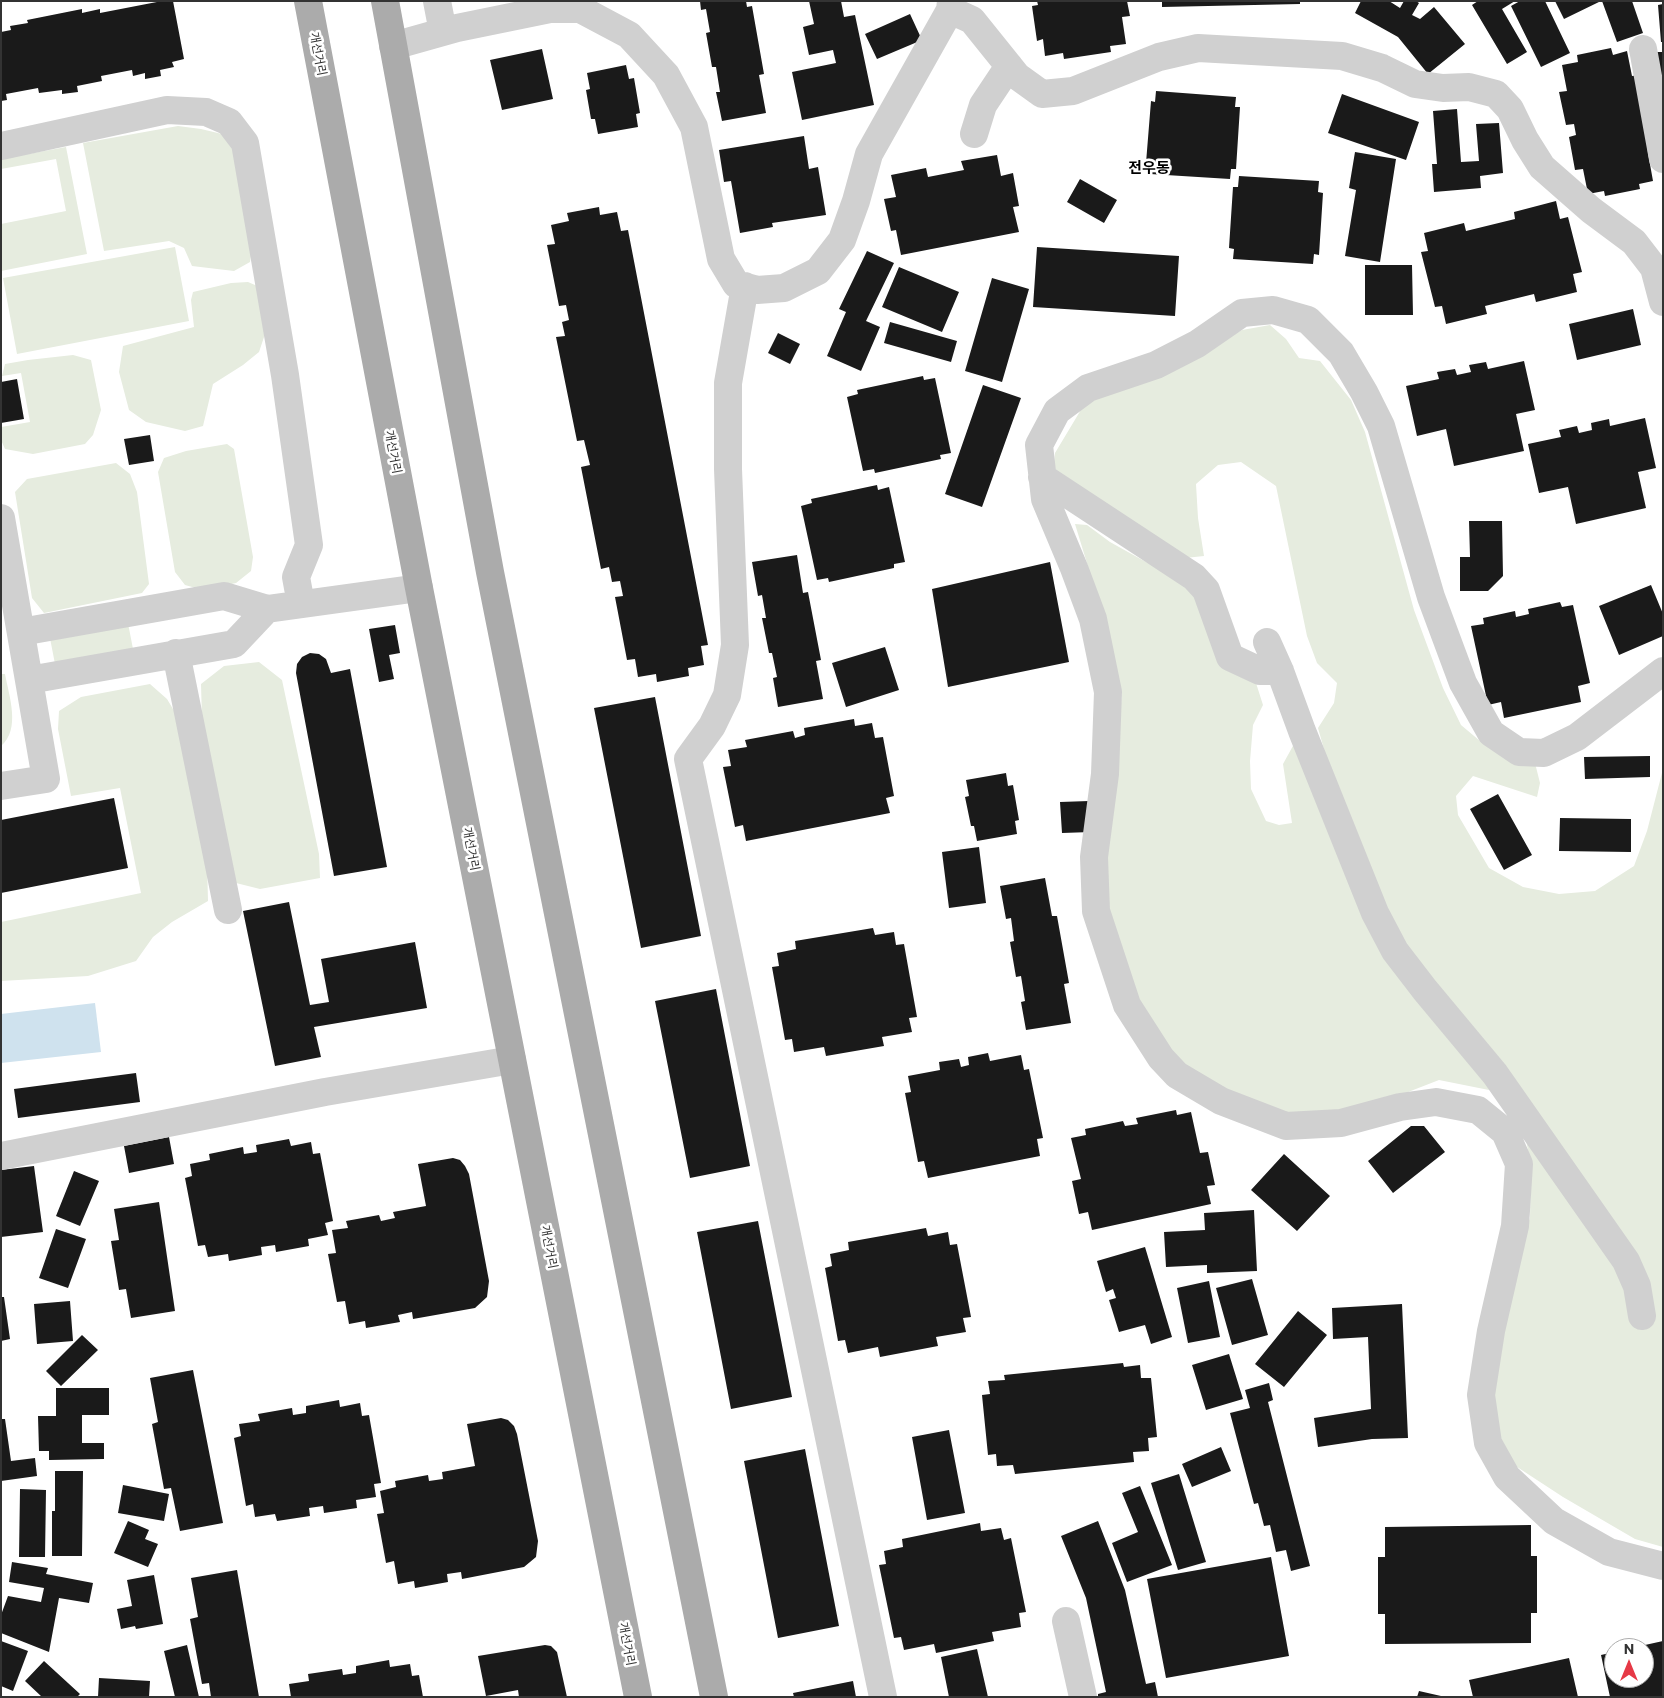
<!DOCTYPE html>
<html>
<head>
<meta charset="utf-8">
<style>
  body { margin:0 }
  #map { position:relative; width:1664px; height:1698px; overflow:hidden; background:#fff; font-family:Commissioner,sans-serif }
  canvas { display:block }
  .frame { position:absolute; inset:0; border:2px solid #333; pointer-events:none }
  .north { position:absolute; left:1604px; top:1638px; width:50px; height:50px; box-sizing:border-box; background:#fff; border:1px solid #adadad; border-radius:50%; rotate:0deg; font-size:14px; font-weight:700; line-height:20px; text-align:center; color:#333 }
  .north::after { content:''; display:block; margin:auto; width:18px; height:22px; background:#e63946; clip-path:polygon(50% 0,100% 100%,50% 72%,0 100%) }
</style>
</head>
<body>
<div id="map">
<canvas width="1664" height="1698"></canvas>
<div class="frame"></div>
<div class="north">N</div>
</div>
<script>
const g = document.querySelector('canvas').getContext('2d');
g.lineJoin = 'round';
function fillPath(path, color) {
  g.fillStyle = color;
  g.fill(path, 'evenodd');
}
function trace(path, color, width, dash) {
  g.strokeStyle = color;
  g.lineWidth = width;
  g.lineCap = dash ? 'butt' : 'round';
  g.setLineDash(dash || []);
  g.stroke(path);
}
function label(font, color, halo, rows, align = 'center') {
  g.font = font + ' Commissioner,"Noto Sans KR",sans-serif';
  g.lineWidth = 5;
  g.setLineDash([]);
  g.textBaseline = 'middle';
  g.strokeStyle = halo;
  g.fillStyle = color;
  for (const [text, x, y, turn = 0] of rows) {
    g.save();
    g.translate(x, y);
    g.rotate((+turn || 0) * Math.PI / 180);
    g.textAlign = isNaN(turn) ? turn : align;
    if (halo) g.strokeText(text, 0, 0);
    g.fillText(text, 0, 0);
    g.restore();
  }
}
fillPath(new Path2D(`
  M178 126 201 129 222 134 235 152 253 240 250 262 234 271 192 266 184 248 169 241 104 251 83 143Z
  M66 147 87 254 1 271V224L66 211 56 159 1 169V159Z
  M175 247 189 321 17 354 3 278Z
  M248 282 262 288 267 328 259 352 243 365 213 384 203 426 185 431 146 422 129 410 119 372 123 346 194 327 191 300 193 292 231 283Z
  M1270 325 1286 339 1299 358 1320 361 1351 400 1365 432 1414 610 1443 688 1461 725 1486 746 1535 763 1540 783 1537 797 1473 776 1456 796 1458 815 1489 868 1523 887 1559 894 1595 891 1634 866 1647 831 1663 769V1547L1635 1539 1563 1497 1511 1463 1496 1427 1492 1392 1500 1333 1530 1217 1531 1167 1525 1134 1387 917 1339 802 1318 728 1334 703 1337 683 1317 663 1307 636 1276 486 1241 462 1218 465 1196 484 1198 518 1204 556 1185 558 1053 473 1055 453 1082 408 1100 394 1201 354 1242 330Z
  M73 355 91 360 101 410 93 435 85 444 33 454 5 449 1 440V427L30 422 21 373 2 376 5 364 28 360Z
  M227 444 234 449 253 557 251 571 236 583 203 590 185 585 175 572 158 472 164 458 186 451Z
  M116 463 130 474 137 492 149 584 142 593 44 613 32 598 15 492 27 479Z
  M1075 524 1087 525 1110 542 1182 582 1198 597 1256 683 1263 705 1253 725 1250 761 1251 789 1266 821 1279 825 1292 823 1283 764 1294 744 1323 807 1486 1075 1489 1090 1439 1080 1385 1101 1339 1112 1286 1116 1228 1093 1188 1068 1169 1048 1136 1000 1108 913 1104 859 1122 694 1097 596Z
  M127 618 133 649 55 664 49 633Z
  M259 662 282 680 319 854 320 878 260 889 236 883 202 719 201 684 224 666Z
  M1 674H5C9 696 21 729 1 746Z
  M150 684 167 699 182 724 207 862 208 901 172 922 153 937 136 961 88 976 1 981V922L141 893 120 788 71 796 58 729 59 711 81 697Z`), '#e6ecdf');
fillPath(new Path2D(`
  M95 1003 101 1052 1 1063V1014Z`), '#cfe2ee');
fillPath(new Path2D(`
  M162 1H173L184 59 172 62 174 67 160 70 161 76 145 79V73L133 76 132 70 101 76 102 81 77 86 78 92 62 94V90L39 93 38 88 6 94 7 100 1 101V32L11 30 10 26 28 23 27 20 82 9V13L100 9V13Z
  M700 1H746L747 7 752 6 764 74 759 75 766 113 722 121 716 92H720L716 67H712L706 33 710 32 706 9 701 10Z
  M809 1H841L844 17 855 15 874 105 802 120 792 72 836 63 833 50 809 55 803 27 814 24Z
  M1037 1H1127L1130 16 1122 17 1126 44 1110 46 1111 52 1064 59 1063 53 1045 56 1043 39 1037 41 1032 6 1038 5Z
  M1162 1H1300V4L1162 7Z
  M1361 1H1389L1400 8 1404 1H1416L1419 3 1412 15 1420 19 1434 7 1465 44 1428 74 1398 37 1355 13Z
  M1478 1H1515L1502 9 1527 52 1507 64 1472 5Z
  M1520 1H1545L1570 53 1541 67 1511 6Z
  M1555 1H1601L1564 19Z
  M1602 1H1632L1643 33 1617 42Z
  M1663 4V42H1661L1658 5Z
  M910 14 922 40 877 59 865 34Z
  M1611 48 1613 55 1627 51 1632 76 1640 75 1648 153 1653 181 1639 184 1640 189 1605 196 1604 191 1588 194 1583 169 1575 170 1569 137 1576 135 1574 124 1566 125 1559 92 1567 91 1562 65 1578 62 1577 55Z
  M542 49 553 99 502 110 490 60Z
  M1655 52H1663V88Z
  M626 65 629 79 634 78 640 113 636 114 638 127 598 134 595 119H591L586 90 590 89 587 73Z
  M1156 91 1236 97 1235 107H1240L1236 169H1231L1230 179 1150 174 1151 163H1146L1151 101 1155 102Z
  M1342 94 1419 122 1406 160 1328 133Z
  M1457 109 1461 162 1479 161 1476 124 1499 123 1503 173 1480 176 1481 188 1434 192 1432 164H1437L1433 111Z
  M804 136 809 169 818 167 826 215 772 223 773 227 740 233 731 181 724 182 719 150Z
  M1355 152 1396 159 1380 262 1345 256 1356 190 1349 188Z
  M997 155 1001 176 1013 173 1019 206 1013 207 1019 232 901 255 896 230 891 231 884 199 896 197 891 175 926 168 928 177 964 170 961 161Z
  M1239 176 1319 181 1318 192 1323 193 1319 255 1314 254 1313 264 1233 259 1234 249 1229 248 1233 187H1238Z
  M1080 179 1117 200 1104 223 1067 202Z
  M1556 201 1560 219 1568 217 1582 272 1573 274 1577 292 1536 302 1534 294 1485 306 1487 314 1446 324 1442 306 1435 307 1421 252 1428 251 1424 233 1464 223 1466 231 1515 219 1514 212Z
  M599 207 600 215 617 212 621 231 628 230 708 645 701 646 704 665 688 668 689 676 657 682 656 674 638 677 635 659 627 660 615 597 623 596 620 581 612 582 609 567 601 569 581 467 590 465 584 440 577 441 556 337 565 336 562 322 569 320 566 305 559 306 547 245 555 244 551 225 569 221 567 213Z
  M1037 247 1179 256 1175 316 1033 307Z
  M867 251 894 263 866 321 880 327 861 371 827 356 846 312 839 309Z
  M1365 265H1412L1413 315H1365Z
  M899 267 959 292 942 332 882 307Z
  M992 278 1029 289 1002 382 965 371Z
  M1633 309 1641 345 1577 360 1569 324Z
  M890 322 957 341 951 362 884 343Z
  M778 333 800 344 790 364 768 353Z
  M1524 361 1535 410 1516 414 1524 451 1454 466 1446 429 1417 436 1406 386 1439 379 1437 372 1455 369 1457 375 1471 372 1469 365 1486 362 1488 369Z
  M923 376 924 380 935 378 951 453 940 455 941 459 875 473 874 469 863 471 847 397 858 394 857 390Z
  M17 379 24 419 1 423V382Z
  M983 385 1021 398 982 507 945 494Z
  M1645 418 1656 468 1638 472 1646 508 1576 524 1568 487 1539 493 1528 444 1561 437 1559 430 1577 426 1579 433 1592 430 1591 423 1609 419 1610 426Z
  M150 435 154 461 129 465 124 439Z
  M877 485 878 490 889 487 905 562 894 564V568L829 582 828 578 817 580 801 506 812 503 811 499Z
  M1469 521H1502L1503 576 1488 591H1460V557H1470Z
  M797 555 803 593 808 592 821 660 816 661 823 699 778 707 773 678 777 677 772 653H769L762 618H766L762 595 758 596 752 562Z
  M1050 562 1069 662 948 687 932 589Z
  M1651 585 1663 614V636L1619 655 1599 606Z
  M1560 602 1562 607 1573 605 1590 683 1578 686 1581 702 1504 718 1501 702 1488 705 1471 626 1484 624 1483 618 1515 611 1516 617 1529 614 1528 609Z
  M395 625 400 653 389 655 394 679 379 682 369 629Z
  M885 647 899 690 846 707 832 663Z
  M310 653 319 654 326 659 331 673 350 669 387 867 334 876 296 673 297 664 302 657Z
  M655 697 701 936 641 948 594 708Z
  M854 719 855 726 872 723 875 738 883 737 894 796 886 798 890 813 746 841 743 825 735 827 723 767 731 766 728 750 747 747 745 740 793 731 795 738 805 735 804 728Z
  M1650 756V777L1585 779 1584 757Z
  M1006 773 1008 786 1013 785 1019 820 1015 821 1017 834 977 841 974 826H971L965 797 969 796 966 780Z
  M1498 794 1532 855 1504 870 1470 809Z
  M114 798 128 868 1 893V820Z
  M1089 801 1091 832 1062 833 1060 802Z
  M1560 818 1631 819V852L1559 851Z
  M979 847 986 903 949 908 942 852Z
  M1045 878 1052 916H1057L1069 983 1064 984 1071 1023 1026 1030 1021 1002 1025 1001 1021 976 1016 977 1010 942 1014 941 1011 918 1006 919 1000 886Z
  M289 902 310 1005 329 1002 321 959 415 942 427 1008 314 1027 321 1057 275 1066 243 911Z
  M873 928 875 935 894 932 896 945 904 944 917 1017 909 1018 912 1032 882 1037 884 1046 826 1056 824 1047 794 1052 792 1039 785 1040 772 967 779 966 777 953 796 949 795 941Z
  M716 989 750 1166 690 1178 655 1001Z
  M988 1053 990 1061 1021 1055 1024 1070 1029 1069 1043 1138 1037 1139 1040 1156 928 1178 924 1161 918 1162 905 1093 911 1092 908 1076 940 1070 939 1062 959 1059 961 1067 969 1065 968 1057Z
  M136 1073 140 1102 18 1118 14 1089Z
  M1176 1110 1177 1115 1191 1112 1200 1153 1208 1152 1215 1185 1207 1186 1211 1204 1092 1230 1088 1212 1079 1214 1072 1181 1081 1179 1071 1138 1086 1135 1085 1129 1123 1121 1125 1126 1138 1124 1136 1118Z
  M1411 1126H1424L1445 1152 1393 1193 1368 1161Z
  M169 1137 174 1164 129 1173 124 1146Z
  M289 1139 291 1146 311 1142 313 1154 320 1153 333 1221 325 1223 328 1235 308 1239 309 1246 276 1252 275 1245 261 1247 262 1255 229 1261 228 1254 208 1257 205 1245 198 1246 185 1178 192 1176 190 1164 210 1160 209 1154 243 1147 244 1154 257 1152 256 1145Z
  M1284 1154 1330 1196 1297 1231 1251 1190Z
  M453 1158 460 1160 465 1166 469 1174 489 1281 487 1297 475 1308 413 1319 412 1312 398 1315 400 1322 366 1328 365 1321 349 1324 345 1301 337 1302 328 1254 336 1253 332 1230 348 1228 346 1221 379 1215 381 1221 395 1218 393 1212 426 1206 418 1164Z
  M34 1166 43 1232 1 1237V1170Z
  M74 1171 99 1181 80 1226 56 1216Z
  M159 1202 175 1311 131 1318 126 1289 119 1290 111 1241 119 1240 114 1209Z
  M1254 1210 1257 1271 1207 1273V1265L1166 1267 1164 1232 1205 1230 1204 1213Z
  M758 1221 792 1397 731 1409 697 1232Z
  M926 1228 928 1236 948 1232 950 1245 957 1244 971 1317 963 1318 966 1332 936 1337 938 1346 880 1357 878 1347 848 1353 845 1340 838 1341 825 1268 832 1266 830 1254 849 1250 848 1242Z
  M56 1229 86 1239 68 1288 39 1278Z
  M1145 1247 1172 1337 1151 1344 1145 1325 1119 1332 1109 1300 1116 1298 1113 1289 1106 1292 1097 1261Z
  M1252 1279 1268 1335 1232 1345 1216 1288Z
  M1209 1281 1220 1337 1188 1343 1177 1288Z
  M1 1297H4L10 1339 1 1341Z
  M70 1301 73 1341 37 1344 34 1304Z
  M1402 1304 1408 1438 1372 1439 1318 1447 1314 1418 1371 1409 1368 1337 1333 1339 1332 1308Z
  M1298 1311 1327 1335 1284 1387 1255 1364Z
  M82 1335 98 1350 61 1386 46 1371Z
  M1229 1354 1243 1399 1206 1410 1192 1365Z
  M1123 1363 1124 1367 1140 1365 1141 1378H1151L1157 1437 1148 1438 1149 1451 1133 1452 1134 1462 1015 1474 1013 1465 997 1466 996 1454 988 1455 982 1395 990 1394 988 1381 1005 1380 1004 1375Z
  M193 1370 223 1523 180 1531 171 1488 164 1489 152 1424 158 1422 150 1378Z
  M1269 1383 1273 1400 1268 1402 1310 1566 1291 1571 1286 1550 1276 1552 1270 1525 1264 1526 1258 1503 1254 1504 1230 1413 1250 1408 1245 1390Z
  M56 1388H109V1415H82V1443H104V1459L49 1460V1451H39L38 1416H56Z
  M339 1400 340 1407 360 1403 362 1416 369 1415 381 1483 374 1484 376 1497 356 1500 357 1508 324 1513 323 1506 309 1508 310 1516 277 1521 275 1514 255 1517 253 1504 246 1506 234 1438 241 1436 239 1424 260 1421 258 1414 292 1408 293 1415 306 1413V1406Z
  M501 1418 508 1420 514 1426 517 1434 538 1541 536 1557 524 1567 462 1579 461 1572 447 1574 448 1582 415 1588 414 1581 398 1584 394 1561 386 1563 377 1514 384 1513 380 1491 396 1487 395 1481 428 1475 429 1481 443 1479 442 1472 475 1466 467 1424Z
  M1 1419H5L11 1461 35 1458 37 1476 1 1481Z
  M949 1430 965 1513 927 1520 912 1437Z
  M1221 1447 1231 1471 1192 1487 1182 1464Z
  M805 1449 839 1626 778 1638 744 1461Z
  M55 1471H83L82 1556H52V1511H55Z
  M1179 1474 1206 1562 1178 1570 1151 1483Z
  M123 1485 169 1494 164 1521 118 1513Z
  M1140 1486 1172 1565 1127 1582 1112 1543 1138 1532 1122 1493Z
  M20 1489 46 1490 45 1557H19Z
  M128 1521 149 1530 145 1539 158 1544 148 1567 114 1553Z
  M1098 1521 1125 1590 1146 1684 1155 1682 1158 1697H1098V1694L1106 1692 1086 1598 1061 1536Z
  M980 1523 981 1531 1001 1528 1004 1540 1011 1538 1026 1612 1019 1613 1021 1627 992 1632 994 1641 936 1653 934 1644 904 1650 901 1637 894 1638 879 1565 886 1564 884 1551 903 1547 902 1539Z
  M1531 1525V1556H1537V1613H1531V1643L1385 1644V1614H1378V1557H1385V1527Z
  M1271 1557 1289 1656 1166 1678 1147 1579Z
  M12 1562 48 1568 46 1574 93 1583 89 1603 59 1598 49 1652 1 1633V1615L8 1596 41 1602 44 1588 9 1582Z
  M237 1570 259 1697H211L209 1683 202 1684 190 1619 198 1617 191 1578Z
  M154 1575 163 1624 136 1629 135 1626 121 1629 117 1609 132 1606 127 1580Z
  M1 1641 28 1651 13 1691 1 1686Z
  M1663 1641V1697H1610L1601 1655 1614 1652V1678H1644V1648L1636 1647Z
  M187 1645 199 1697H175L164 1651Z
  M545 1645 551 1646 557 1652 567 1697H519L518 1690 486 1696 478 1656Z
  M977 1649 988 1697H949L941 1657Z
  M1569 1658 1578 1697H1473L1469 1680Z
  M389 1660 390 1667 410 1664 412 1676 419 1675 423 1697H291L289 1684 309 1681 308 1674 342 1669 343 1675 356 1673V1666Z
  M44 1661 80 1694 77 1697H42L25 1681Z
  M99 1678 150 1681 149 1697H98Z
  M853 1681 856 1697H794L793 1693Z
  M1419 1691 1441 1696V1697H1417Z`), '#1a1a1a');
trace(new Path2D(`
  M437 1 443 32
  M950 10 972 20 1017 76 1042 94 1073 91 1159 57 1198 48 1342 56 1382 68 1415 84 1443 88 1469 87 1496 94 1510 109 1525 140 1542 167 1591 210 1634 242 1654 268 1663 302
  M393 46 457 28 550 9H580L629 35 666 75 694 127 721 259 736 284 757 290 784 288 818 271 842 240 856 201 869 154 950 10 951 1
  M1643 49 1663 159
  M974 134 983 105 1009 66
  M1 146 167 110 206 112 229 122 245 143 285 375 309 545 296 577 301 604
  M745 286 728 383V469L735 645 727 695 712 726 688 759 883 1697
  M1042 477 1194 577 1206 590 1230 657 1260 671H1280
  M1 518 46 779 1 786
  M21 632 224 596 267 609 419 588
  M1267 642 1280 671 1302 731 1375 913 1395 951 1425 990 1495 1074 1626 1261 1637 1286 1642 1316
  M176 653 228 910
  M1663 671 1577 737 1544 753 1519 752 1491 733 1463 683 1431 597 1381 426 1364 392 1341 353 1308 320 1273 310 1242 313 1197 344 1156 365 1088 388 1057 411 1039 445 1045 499 1074 568 1093 619 1108 692 1105 774 1094 857 1096 911 1127 1005 1161 1058 1177 1075 1221 1101 1286 1126 1341 1123 1400 1107 1436 1102 1478 1110 1505 1132 1519 1164 1515 1226 1491 1331 1481 1395 1488 1443 1507 1477 1554 1521 1609 1552 1663 1566
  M29 680 234 644 267 609
  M1 1156 325 1092 512 1060
  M1066 1621 1083 1697`), '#d0d0d0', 28);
trace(new Path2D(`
  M308 1 419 588 638 1697
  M385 1 490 572 714 1697`), '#ababab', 28);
label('12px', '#333', '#fff', [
  ["개선거리",318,54,79],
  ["개선거리",393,452,79],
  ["개선거리",471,849,79],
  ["개선거리",549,1247,79],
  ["개선거리",627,1644,79]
]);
label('bold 15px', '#000', '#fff', [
  ["전우동",1149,168]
]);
</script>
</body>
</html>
